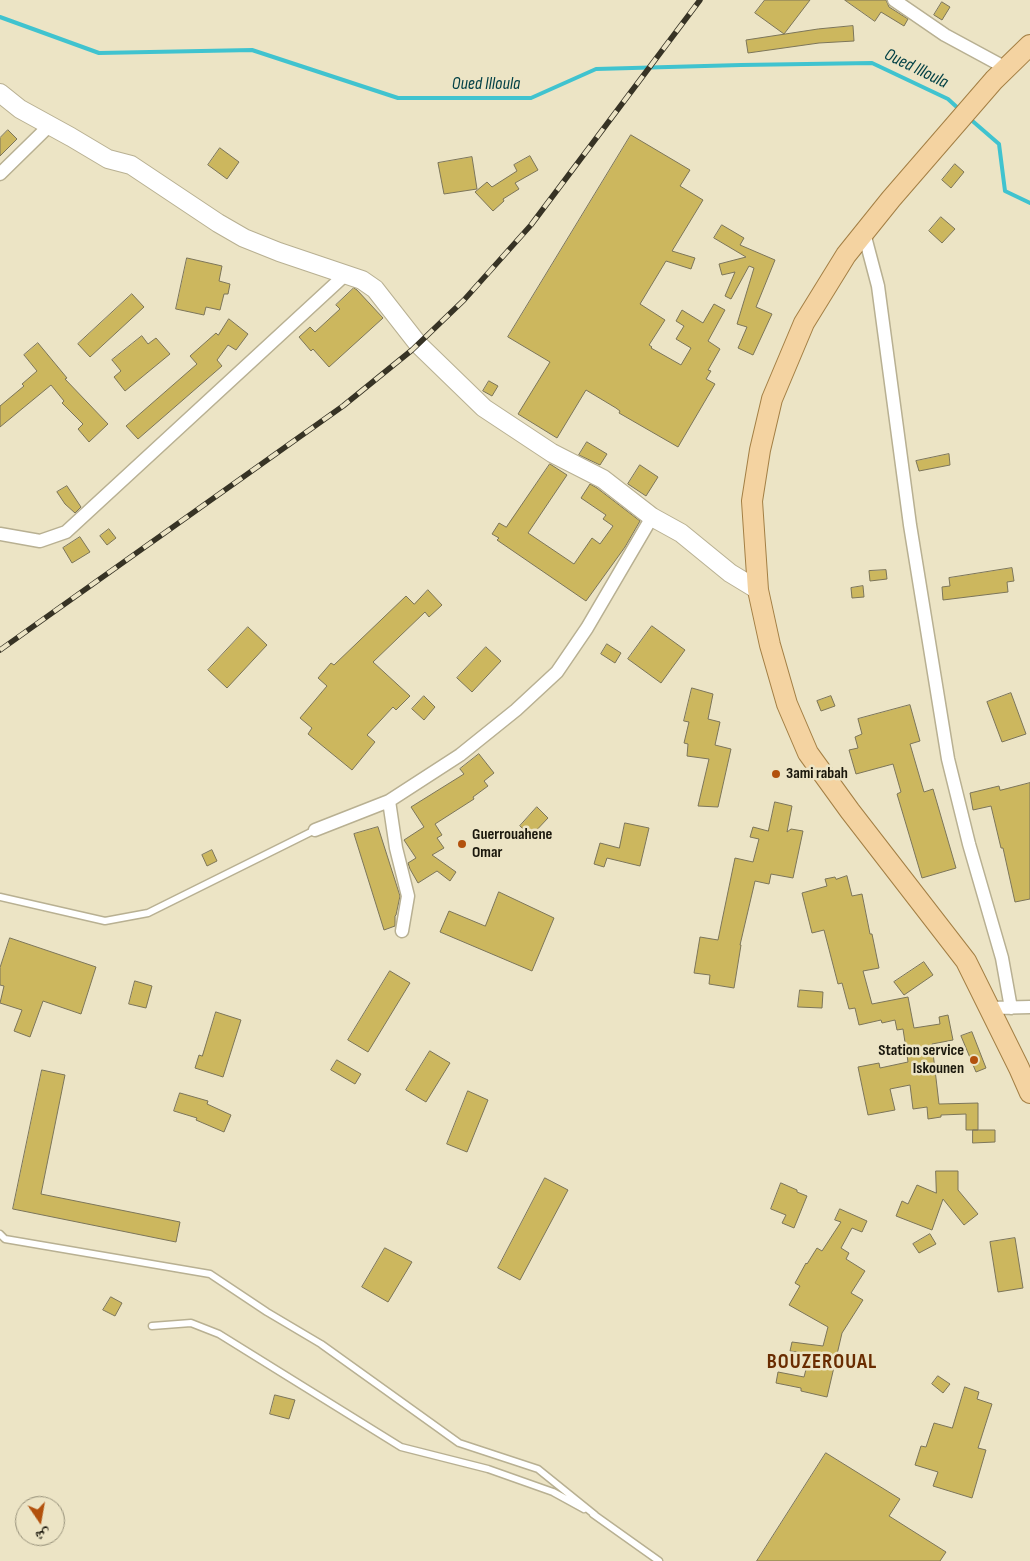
<!DOCTYPE html>
<html>
<head>
<meta charset="utf-8">
<style>
  body { margin:0 }
  #map { position:relative; width:1030px; height:1561px; overflow:hidden; background:#ece4c5; font-family:"Sofia Sans Condensed","Noto Naskh Arabic",sans-serif }
  canvas { display:block }
  .north { position:absolute; left:15px; top:1496px; width:50px; height:50px; box-sizing:border-box; background:#ece4c5; border:1px solid #98927b; border-radius:50%; rotate:168deg; font-size:14px; font-weight:700; line-height:20px; text-align:center; color:#1b180d }
  .north::after { content:''; display:block; margin:auto; width:18px; height:22px; background:#b2510d; clip-path:polygon(50% 0,100% 100%,50% 72%,0 100%) }
</style>
</head>
<body>
<div id="map">
<canvas width="1030" height="1561"></canvas>
<div class="north">ش</div>
</div>
<script>
const g = document.querySelector('canvas').getContext('2d');
g.lineJoin = 'round';
function trace(path, color, width, dash) {
  g.strokeStyle = color;
  g.lineWidth = width;
  g.lineCap = dash ? 'butt' : 'round';
  g.setLineDash(dash || []);
  g.stroke(path);
}
function fillPath(path, color) {
  g.fillStyle = color;
  g.fill(path, 'evenodd');
}
function label(font, color, halo, rows, align = 'center') {
  g.font = font + ' "Sofia Sans Condensed",sans-serif';
  g.lineWidth = 5;
  g.setLineDash([]);
  g.textBaseline = 'middle';
  g.strokeStyle = halo;
  g.fillStyle = color;
  for (const [text, x, y, turn = 0] of rows) {
    g.save();
    g.translate(x, y);
    g.rotate((+turn || 0) * Math.PI / 180);
    g.textAlign = isNaN(turn) ? turn : align;
    if (halo) g.strokeText(text, 0, 0);
    g.fillText(text, 0, 0);
    g.restore();
  }
}
trace(new Path2D(`
  M0 17 99 53 252 50 398 98H531L596 69 741 65 872 63 948 99 960 110
  M969 118 999 144 1005 191 1030 203`), '#40c3cf', 4);
const building = new Path2D(`
  M765 0H810L784 34 755 13Z
  M845 0H886L889 7 908 19 904 26 881 12 875 21Z
  M942 2 950 7 942 20 934 15Z
  M853 26 854 41 819 43 748 53 746 40 818 29Z
  M8 130 17 139 0 156V138Z
  M631 135 690 170 680 186 703 200 672 251 695 258 691 269 666 261 640 304 665 320 649 345 652 347 651 348 681 365 691 348 676 339 684 326 676 321 682 310 703 323 714 304 725 310 708 341 720 349 708 370 711 371 706 379 715 384 678 447 619 413 620 411 616 408 586 390 557 438 518 414 550 362 508 337Z
  M220 148 239 162 227 179 208 165Z
  M530 156 538 170 515 183 519 189 503 199 504 201 493 211 475 192 487 182 492 187 517 171 514 165Z
  M472 157 477 189 444 194 438 163Z
  M955 164 964 172 951 188 942 180Z
  M941 217 955 229 942 243 929 231Z
  M722 225 744 238 740 245 775 260 756 307 772 314 753 355 738 348 747 327 737 324 754 268 749 266 731 299 725 296 735 272 722 275 719 264 746 257 714 238Z
  M187 258 222 266 219 281 230 284 228 294H224L220 310 206 307 204 315 176 309Z
  M354 288 357 290 383 318 329 367 313 349 311 351 299 337 310 327 315 332 340 309 336 305Z
  M132 294 144 307 90 357 78 344Z
  M229 319 248 334 236 350 228 345 217 360 222 366 138 439 126 426 197 364 190 356 216 333 218 335Z
  M142 336 148 344 156 338 170 354 125 391 114 377 121 371 112 360Z
  M38 343 67 378 65 379 108 424 89 442 78 429 83 424 62 403 64 401 51 385 0 427V406L24 386 22 384 37 371 24 355Z
  M489 381 498 386 492 396 483 391Z
  M587 442 607 454 600 465 579 455Z
  M949 454 950 465 919 471 916 461Z
  M550 464 567 475 528 533 574 564 592 538 600 544 613 526 603 519 606 515 581 498 590 484 597 488 640 521 625 547 586 601 497 540 499 538 492 534 499 523 506 527Z
  M640 465 658 477 646 496 628 484Z
  M67 486 81 507 75 513 65 504 57 492Z
  M109 529 116 538 107 545 100 536Z
  M80 537 90 552 72 563 63 548Z
  M1012 568 1014 581 1007 582 1008 592 943 600 942 587 950 586 949 578Z
  M886 570 887 579 870 581 869 571Z
  M863 586 864 597 852 598 851 588Z
  M428 590 442 605 429 617 425 612 373 662 410 696 396 710 393 707 367 735 375 742 352 770 308 734 312 728 300 718 327 686 318 678 331 663 334 665 406 596 414 604Z
  M652 626 685 650 661 683 628 659Z
  M248 627 267 645 227 688 208 670Z
  M607 644 621 653 615 663 601 654Z
  M486 647 501 661 472 692 457 678Z
  M692 688 713 694 708 719 720 722 715 745 731 749 718 807 698 806 709 759 687 756 688 744 684 743 689 722 684 721Z
  M1011 693 1026 734 1002 742 987 702Z
  M424 696 435 707 424 720 412 709Z
  M831 696 835 706 821 711 817 701Z
  M910 705 920 741 910 744 924 792 933 789 956 868 922 878 897 794 901 792 893 764 856 774 849 750 858 748 855 737 862 734 858 719Z
  M479 754 494 773 484 781 488 786 473 797 474 799 435 824 442 835 437 838 444 848 432 855 456 872 450 881 437 871 418 883 410 869 408 863 416 858 404 840 424 827 411 807 464 774 460 769Z
  M1030 783V899L1015 902 1003 848H1001L991 806 973 810 970 793 999 786 1000 790Z
  M775 802 792 806 787 832 791 829 803 831 793 878 771 874 769 884 755 881 740 945H741L734 988 709 984 710 975 694 973 700 937 718 940 735 858 753 862 759 839 750 837 753 827 768 831Z
  M537 807 548 818 531 836 520 826Z
  M625 823 649 828 640 866 607 858 604 867 594 864 600 843 619 848Z
  M378 827 400 896 396 915 395 916V926L384 930 354 834Z
  M212 850 217 861 207 866 202 855Z
  M847 876 852 896 862 894 870 934H872L879 968 863 971 872 1004 908 997 914 1028 940 1024 939 1017 948 1015 953 1040 932 1044 939 1104 978 1103V1130H966V1114L941 1115V1117L928 1119 927 1107 913 1109 910 1085 890 1089 895 1110 868 1115 858 1067 879 1063 880 1068 908 1062 903 1029 897 1030 895 1020 882 1023 881 1020 859 1025 855 1008 849 1009 842 983 838 984 824 930 812 933 802 893 827 886 825 879 835 877 836 879Z
  M499 892 554 918 532 971 440 932 449 911 485 926Z
  M10 938 96 967 81 1014 43 1001 30 1037 14 1031 22 1010 0 1003 4 986 0 985V968Z
  M924 962 933 975 904 995 894 982Z
  M390 971 410 983 368 1052 348 1040Z
  M135 981 152 986 146 1008 129 1004Z
  M800 990 823 992 822 1008 798 1007Z
  M216 1012 241 1020 223 1077 195 1068 199 1055 202 1056Z
  M972 1032 986 1068 976 1072 961 1036Z
  M430 1051 450 1063 426 1102 406 1090Z
  M337 1060 361 1074 355 1084 331 1070Z
  M42 1070 65 1075 41 1194 180 1222 176 1242 13 1209Z
  M468 1091 488 1100 467 1152 447 1144Z
  M180 1093 208 1101 207 1104 231 1115 224 1132 196 1120 197 1118 174 1111Z
  M973 1130H995V1142L973 1143Z
  M936 1171H958V1190L978 1214 964 1225 943 1199 932 1230 896 1216 902 1201 908 1204 917 1185 936 1193Z
  M545 1178 568 1190 520 1280 498 1268Z
  M781 1183 797 1190V1192L807 1196 794 1228 782 1223 786 1215 771 1209Z
  M840 1209 867 1221 862 1232 852 1228 841 1248 849 1253 846 1259 865 1271 851 1293 863 1300 842 1333 827 1397 801 1391V1388L776 1383 778 1372 804 1377 810 1354 790 1351 792 1342 823 1346 828 1327 789 1305 800 1286 795 1283 806 1263 807 1264 817 1248 822 1251 841 1222 835 1220Z
  M930 1234 936 1244 919 1253 913 1244Z
  M1015 1238 1023 1288 998 1292 990 1242Z
  M385 1248 412 1262 388 1302 362 1287Z
  M111 1297 122 1303 115 1316 103 1310Z
  M938 1376 950 1384 943 1393 932 1384Z
  M965 1387 979 1392 977 1399 992 1404 978 1448 986 1450 972 1498 933 1486 938 1472 915 1465 921 1446 926 1447 934 1423 952 1428Z
  M275 1395 295 1400 289 1419 270 1414Z
  M826 1453 900 1499 889 1516 946 1552 940 1561H757Z`);
fillPath(building, '#ccb75e');
trace(building, '#7c7559', 1);
const lane = new Path2D(`
  M0 897 105 921 148 913 315 830
  M0 1234 5 1239 210 1274 267 1312 321 1344 459 1443 538 1469 595 1515
  M152 1326 191 1323 219 1334 401 1447 488 1469 553 1492 584 1509
  M593 1514 659 1561`);
const street = new Path2D(`
  M894 0 945 35 1006 68
  M0 174 50 125
  M864 233 878 286 910 525 948 759 969 844 1002 958 1011 1008
  M0 534 40 541 66 532 346 274
  M389 801 396 848 408 896 402 931
  M315 830 389 801 460 755 516 710 557 672 587 628 652 517
  M990 1008 1030 1007`);
const secondary = new Path2D(`
  M0 93 20 109 71 137 108 159 131 165 218 223 244 238 279 252 362 280 375 289 418 344 484 408 552 453 603 479 652 517 681 533 730 573 758 590`);
const primary = new Path2D(`
  M1030 45 994 80 891 199 846 255 804 323 772 399 760 450 752 501 758 590 770 645 787 704 808 753 850 811 966 961 1019 1068 1030 1093`);
trace(lane, '#b8b092', 9);
trace(street, '#b8b092', 15);
trace(secondary, '#b8b092', 20);
trace(primary, '#a37f44', 22);
trace(lane, '#fff', 6);
trace(street, '#fff', 12);
trace(secondary, '#fff', 18);
trace(primary, '#f4d3a1', 20);
const rail = new Path2D(`
  M0 650 343 406 412 350 464 300 531 225 700 0`);
trace(rail, '#373325', 5.5);
trace(rail, '#ece4c5', 4, [11]);
for (const [x, y, r, color] of [
  [776,774,5,"#b2510d"],
  [462,844,5,"#b2510d"],
  [974,1060,5,"#b2510d"]
]) {
  const dot = new Path2D();
  dot.arc(x, y, r, 0, 2 * Math.PI);
  g.fillStyle = color;
  g.fill(dot);
  trace(dot, '#ece4c5', 2);
}
label('bold 16px', '#1b180d', '#ece4c5', [
  ["3ami rabah",786,774],
  ["Guerrouahene",472,835],
  ["Omar",472,853],
  ["Station service",964,1051,"right"],
  ["Iskounen",964,1069,"right"]
], 'left');
label('italic 18px', '#034146', '#ece4c5', [
  ["Oued Illoula",916,69,26],
  ["Oued Illoula",486,84]
]);
g.letterSpacing = '1px';
label('bold 21px', '#692c01', '#ece4c5', [
  ["BOUZEROUAL",822,1363]
]);
g.letterSpacing = '0px';
</script>
</body>
</html>
